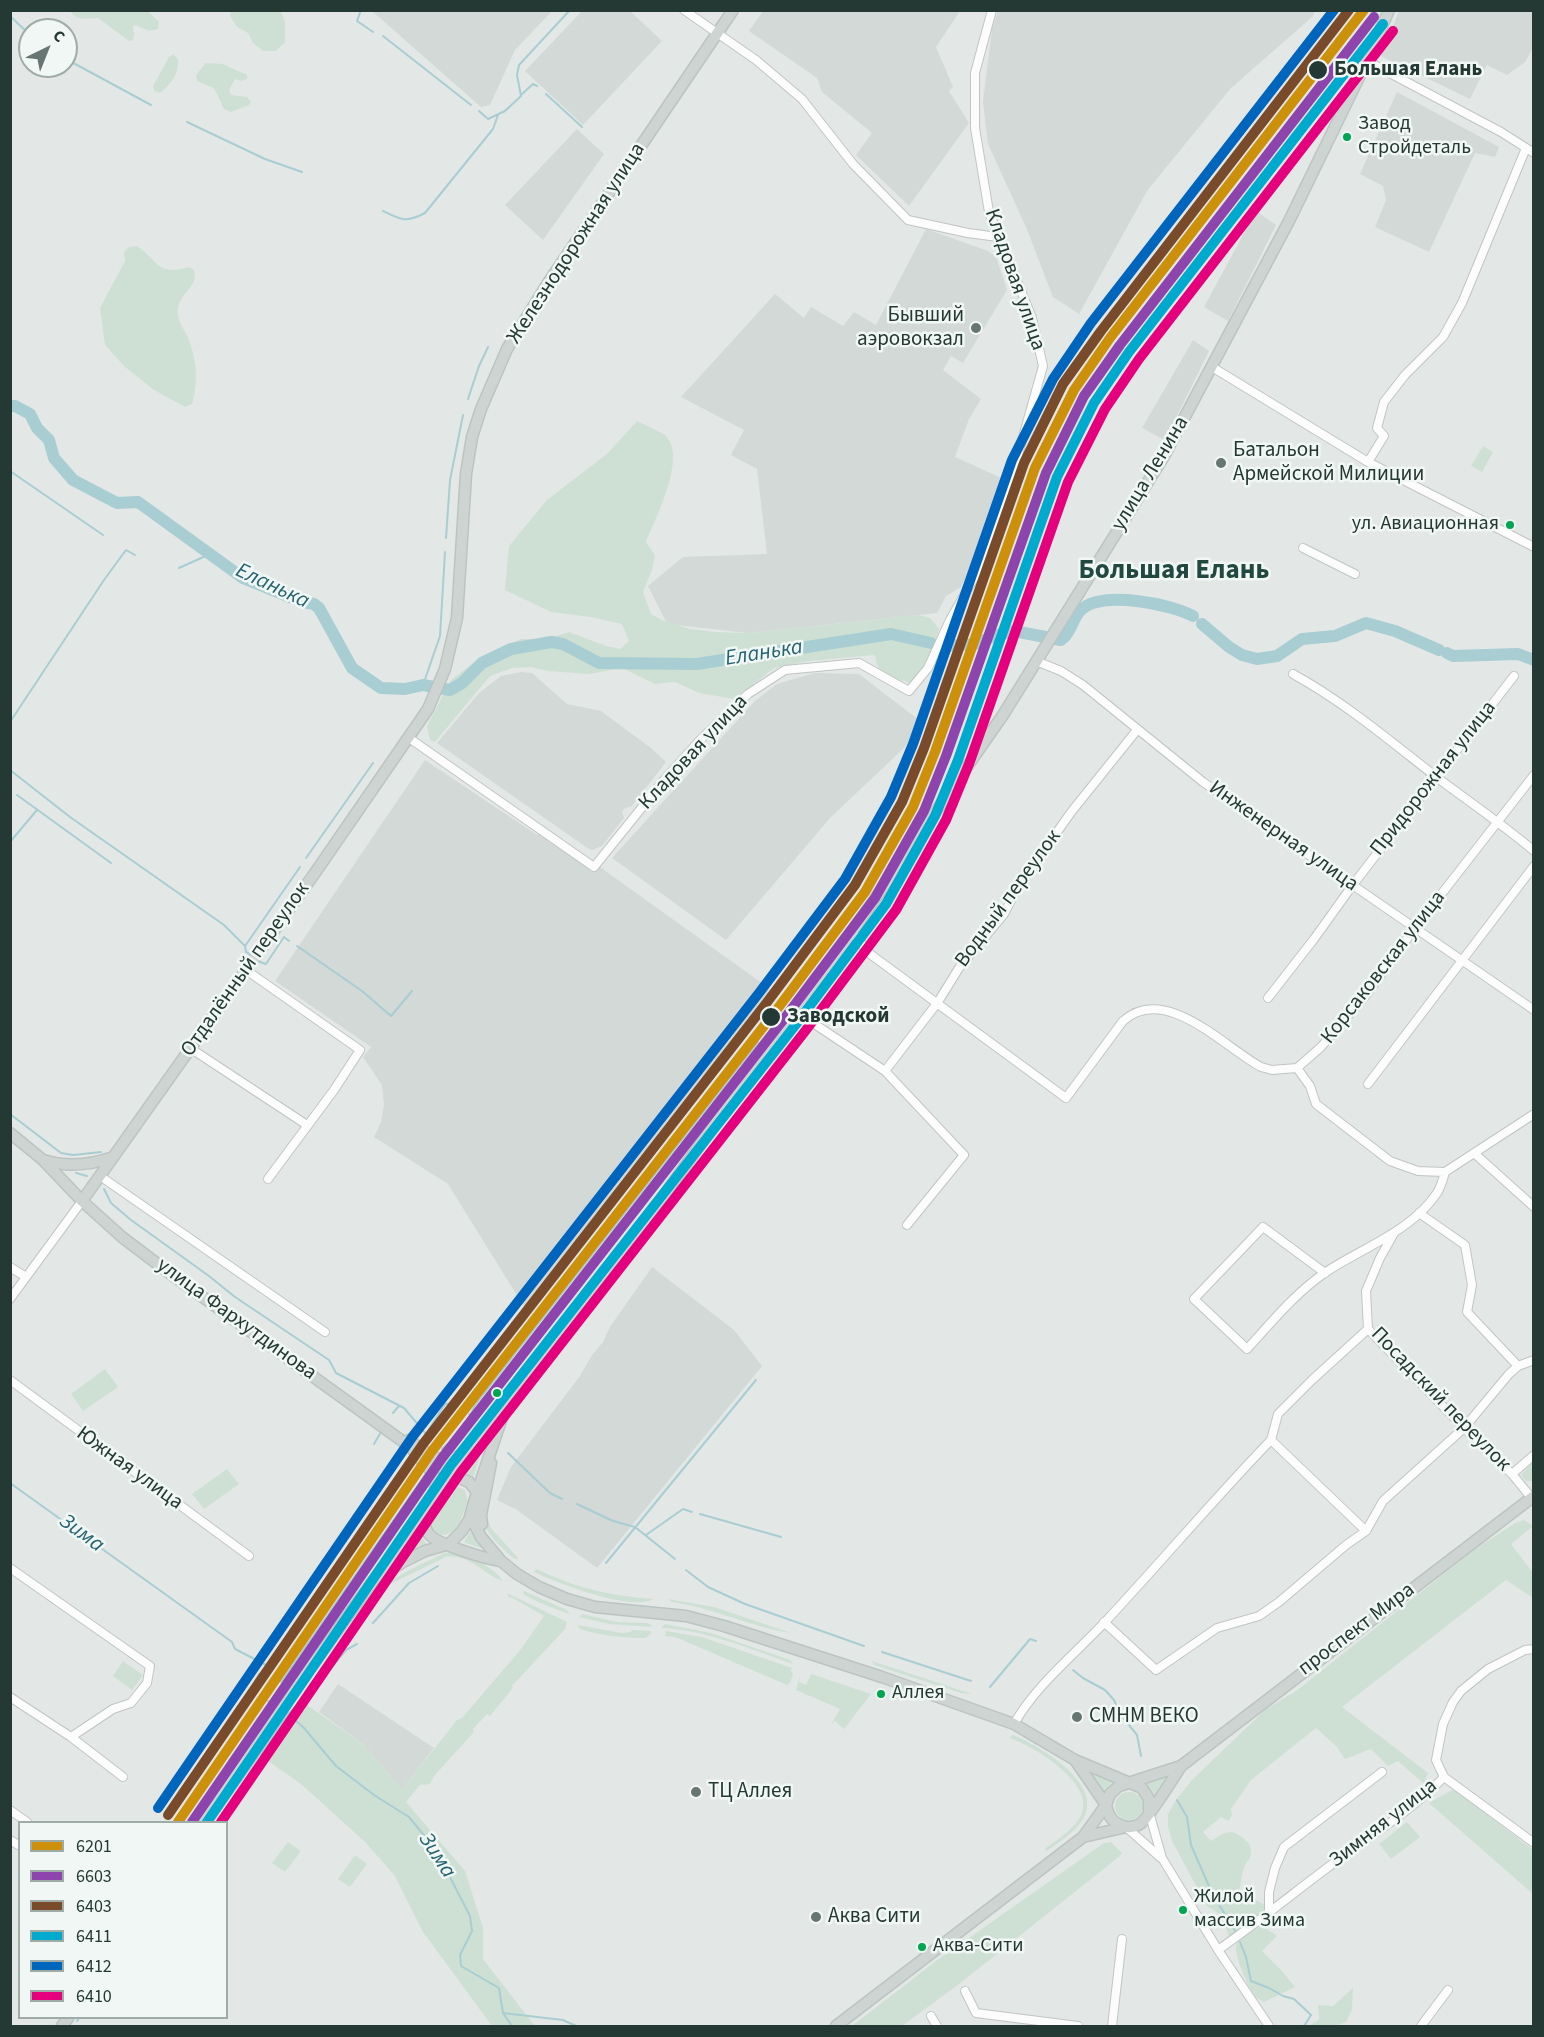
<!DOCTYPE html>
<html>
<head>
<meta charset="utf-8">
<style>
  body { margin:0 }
  #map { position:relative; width:1544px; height:2037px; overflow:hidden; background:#e3e8e6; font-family:"Source Sans 3",sans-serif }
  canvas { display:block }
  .frame { position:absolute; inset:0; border:12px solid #243933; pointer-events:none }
  .legend { position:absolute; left:18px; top:1821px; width:210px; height:198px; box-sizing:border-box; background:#f1f7f4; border:2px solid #9faba7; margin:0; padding:8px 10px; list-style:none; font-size:18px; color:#243933 }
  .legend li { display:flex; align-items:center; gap:12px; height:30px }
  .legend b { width:30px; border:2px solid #9faba7 }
  .north { position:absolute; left:18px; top:18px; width:60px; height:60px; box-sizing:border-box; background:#f1f7f4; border:2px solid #9faba7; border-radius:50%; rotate:43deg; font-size:16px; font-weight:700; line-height:24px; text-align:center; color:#243933 }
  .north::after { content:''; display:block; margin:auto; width:21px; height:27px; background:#677672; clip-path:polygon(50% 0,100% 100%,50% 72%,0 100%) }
</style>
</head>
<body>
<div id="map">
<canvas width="1544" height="2037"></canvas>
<div class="frame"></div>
<ul class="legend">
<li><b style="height:8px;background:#cd900a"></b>6201</li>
<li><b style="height:8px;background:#8e44ad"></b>6603</li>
<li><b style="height:8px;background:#7a4b2a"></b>6403</li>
<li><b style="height:8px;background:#00a9ce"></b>6411</li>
<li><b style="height:8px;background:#0065bd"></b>6412</li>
<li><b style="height:8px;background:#e5007d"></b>6410</li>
</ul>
<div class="north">С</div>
</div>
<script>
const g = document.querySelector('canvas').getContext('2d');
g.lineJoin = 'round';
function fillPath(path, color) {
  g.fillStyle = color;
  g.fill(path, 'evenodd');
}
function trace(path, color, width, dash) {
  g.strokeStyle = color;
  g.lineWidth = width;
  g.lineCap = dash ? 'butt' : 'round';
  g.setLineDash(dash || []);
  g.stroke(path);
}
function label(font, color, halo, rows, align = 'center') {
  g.font = font + ' "Source Sans 3",sans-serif';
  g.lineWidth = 5;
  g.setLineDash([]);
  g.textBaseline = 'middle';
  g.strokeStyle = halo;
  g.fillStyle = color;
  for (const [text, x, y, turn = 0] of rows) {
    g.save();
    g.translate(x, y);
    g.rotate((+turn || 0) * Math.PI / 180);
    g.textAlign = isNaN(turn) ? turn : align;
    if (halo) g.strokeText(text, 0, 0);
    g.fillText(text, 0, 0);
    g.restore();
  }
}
fillPath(new Path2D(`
  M372 11H552L515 50 490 105 481 107Z
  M582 11H630L662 41 583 125 525 71Z
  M763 11H960L936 47 953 87 949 91 969 123 909 206 856 155 872 133 822 92 817 78 749 31Z
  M998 11V10L1315 11 1312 17 1230 89 1147 191 1079 314 1053 297 1026 227 988 144 983 102 992 29Z
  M1399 11H1533V48L1525 62 1507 75 1487 65 1470 99 1381 56Z
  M1397 92 1499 147 1495 157 1475 153 1429 252 1375 227 1386 200 1383 186 1360 174Z
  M577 129 604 154 543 240 505 205Z
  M1256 211 1276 225 1228 321 1204 307Z
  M926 229 988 251 996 257 1007 290 963 363 951 356 943 370 981 399 969 419 955 457 1008 481 996 517 961 587 946 596 937 613 748 633 667 624 648 586 683 557 767 554 757 469 731 455 744 430 681 397 775 294 804 318 811 307 843 326 854 312 876 325Z
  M1193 340 1209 351 1165 440 1142 428Z
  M521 672 532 673 567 704 601 711 651 748 666 762 632 806 625 808 622 812 624 818 602 846 592 850 586 847 437 743 479 693 501 676Z
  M815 673 859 674 924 724 902 750 831 817 726 940 612 858 755 701 777 684Z
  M425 760 537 835 541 831 597 865 773 991 526 1310 448 1184 374 1137 381 1122 384 1105 382 1085 363 1057 371 1047 275 981Z
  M652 1267 734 1330 762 1366 597 1568 517 1510 497 1500 511 1467 580 1376 592 1355 603 1342 610 1327Z
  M338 1684 434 1748 404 1787 400 1788 363 1744 319 1712Z`), '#d2d9d6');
fillPath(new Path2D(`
  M70 11H148L159 22 158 29 149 31 135 25 133 27 134 34 133 40 129 41 98 18C87 19 77 21 70 11Z
  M231 11H281L285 22V42L276 51H263L253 43 248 33 237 27 230 16Z
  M173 54 178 59C179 74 172 83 160 93L154 91 153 86 169 57Z
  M206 63 223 64 247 75V79L241 81 235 79 229 90 231 95 247 97 251 102 249 105 231 112 224 109 214 88 197 81 196 75Z
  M137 246C160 262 156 276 189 267L194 270C199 286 181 292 178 308 176 322 186 330 190 343 197 362 198 384 192 404L185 407 154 390 125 367 105 345 100 308 125 261 124 252 129 247Z
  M637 421C643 424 663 433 666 436 687 458 655 519 646 542L655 555 652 570 643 592 651 614 664 621 690 629 716 632 749 633 918 615 930 618 939 629C933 649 926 668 911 683 898 679 875 675 876 658L874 655 809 661 774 668 734 699 699 693 675 682 655 684 622 668 589 674 548 671 531 667 512 668 490 676 435 742 430 740 427 726 451 680 482 656 521 639H546L569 632 606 646 620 649 629 641 622 624 591 617 551 612 505 590 509 546 547 500 608 453Z
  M1483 446 1493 452 1482 472 1471 466Z
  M105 1369 118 1387 83 1411 71 1394Z
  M481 1443 483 1446 473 1479 462 1471Z
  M1533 1462V1481H1526L1521 1475Z
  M227 1469 239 1484 204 1509 192 1494Z
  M458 1487 465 1490 468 1501C462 1515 459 1535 441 1535 433 1532 428 1526 430 1517L448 1492Z
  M484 1513 491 1528 519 1559H515C507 1554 486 1533 484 1523 484 1522 484 1514 484 1513Z
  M1524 1520 1533 1526 1511 1544 1533 1573V1598L1506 1580 1342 1707 1428 1773 1424 1784 1398 1761 1388 1766 1371 1749 1345 1759 1336 1746 1316 1728 1251 1780 1231 1809 1232 1815 1229 1821 1221 1817 1203 1832 1211 1841C1223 1833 1232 1827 1244 1839 1248 1842 1251 1846 1251 1851 1252 1859 1246 1861 1244 1868 1241 1875 1241 1884 1239 1891L1265 1905 1266 1912 1229 1938 1223 1916 1207 1906 1172 1841 1168 1827V1814L1176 1800 1192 1780 1266 1709 1296 1691 1474 1550 1515 1523Z
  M418 1530 427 1545 394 1562Z
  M471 1531 484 1547 483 1549 464 1542Z
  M452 1552C469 1556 493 1566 503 1581 485 1576 469 1553 446 1557L388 1585 364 1616C368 1584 420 1566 444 1553Z
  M536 1569C579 1589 607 1595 654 1599 630 1612 558 1583 534 1572Z
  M524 1591 567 1610 569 1614 540 1603 523 1594Z
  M507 1593 567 1622 565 1629 512 1686 513 1688 490 1716 487 1714 473 1729 474 1732 434 1776 430 1784 420 1785 406 1802 465 1871 483 1928V1959L535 2026H492L423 1932 395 1876 365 1842 301 1784 258 1754 293 1706 307 1705 363 1744 400 1788 404 1787 457 1720 462 1718 521 1649 544 1616 511 1597 510 1599Z
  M668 1599 714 1607 791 1633C751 1627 714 1608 672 1602Z
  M582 1614 617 1622 647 1623 651 1625 652 1627 609 1624 579 1617Z
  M665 1624 711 1633 790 1660 793 1664C750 1649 706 1630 661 1628Z
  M577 1625 622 1633 631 1632 632 1630 651 1631V1633L646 1638C624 1638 601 1636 580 1629Z
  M666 1631 702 1637 792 1668 791 1671 793 1674 790 1683 787 1685 675 1637 665 1636Z
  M123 1661 143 1675 132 1690 113 1676Z
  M872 1661 972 1694 961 1693 874 1665Z
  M811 1674 871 1694 844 1729 835 1721 831 1725 840 1709 796 1690 800 1676 799 1682 806 1685Z
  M1013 1735C1037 1745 1097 1779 1086 1812 1081 1829 1060 1841 1047 1851L1045 1849C1057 1839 1076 1829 1082 1813 1094 1783 1033 1745 1009 1738Z
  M1091 1772 1113 1781 1103 1794Z
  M1168 1776 1156 1796 1146 1784Z
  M1452 1790 1456 1791 1533 1850V1894L1429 1803Z
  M1115 1806a14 14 0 1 1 28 0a14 14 0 1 1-28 0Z
  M1407 1822 1420 1837 1391 1859 1379 1844Z
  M288 1842 301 1851 285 1872 272 1863Z
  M1111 1842 1122 1853 1120 1856 959 1984 902 2026H852L936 1961 1104 1843Z
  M355 1855 367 1864 350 1887 338 1879Z
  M1261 1925 1277 1936 1262 1951 1282 1971 1295 1987 1264 2002C1262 2001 1258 1999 1256 1997 1249 1989 1235 1958 1236 1947 1238 1936 1252 1929 1261 1925Z
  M1353 1988 1352 2010 1346 2022 1335 2026H1309L1319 2019 1318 2005 1333 2006Z`), '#cee0d3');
trace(new Path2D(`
  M361 10 357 21 373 32
  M10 16 30 35
  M383 36 471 105
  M66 59 151 105
  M546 94 582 127
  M521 95 533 84 537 86
  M479 111 488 119 505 111 521 96 517 75 519 65 570 10
  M187 122 265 159 302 172
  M383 211C401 220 406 223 425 213L493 129 498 115
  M468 399 479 366 488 347
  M10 471 103 535
  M446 538 450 480 463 415
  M179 568 210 554
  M423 685 440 636 445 552
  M10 722 104 580 126 550 135 555
  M10 770 70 817 224 925 245 946 246 952 250 954
  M17 795 111 863
  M10 842 37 810
  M306 858 373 763
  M245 946 300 867
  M297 946 362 991 391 1016 412 991
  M260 962 266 964 284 937 289 941
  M10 1114 61 1153 73 1155 101 1152
  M76 1173 87 1176
  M104 1189 111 1203 131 1220 209 1276 235 1297 329 1360 336 1373 404 1408 426 1434 445 1404 454 1403 568 1263 697 1097
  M393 1413 399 1406
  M469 1414 477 1420
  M374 1444 381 1432
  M442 1449C457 1436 467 1424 475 1405L758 1042
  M508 1453 550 1493 562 1499
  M10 1483 232 1642 235 1649 268 1666 265 1672 259 1674 250 1691 255 1693
  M577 1504 613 1521 635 1527 675 1559
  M700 1514 781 1537
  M646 1535 683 1509 692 1512
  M606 1563 756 1380
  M686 1570 708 1587 745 1604 864 1646
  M373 1623 409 1583 438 1566
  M882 1652 971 1681
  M1073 1670 1083 1678 1105 1690 1114 1700 1120 1714 1137 1735 1141 1756
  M281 1682 425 1475
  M316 1686 346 1650 357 1644
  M990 1687 1030 1639 1036 1641
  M268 1701 274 1705
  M288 1714 304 1728 336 1766 374 1795 409 1817 436 1850 470 1916 472 1931 460 1955 461 1966 499 1988 503 2013 512 2026
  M1177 1800 1187 1817 1191 1845 1212 1893 1235 1931
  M212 1822 288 1714 303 1701
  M1240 1942 1246 1957 1251 1981 1269 1988 1283 1996 1294 1999 1311 2015 1304 2026
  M503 2013 563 2020 576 2026
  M77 2021 79 2018
  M588 2026H597`), '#a8cdd2', 2);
trace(new Path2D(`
  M10 406H15L30 414 37 428 49 440 54 458 73 480 117 503 138 502 243 578 302 602 314 604 319 608 352 668 381 688 405 689 423 685 450 690 462 683 482 663 511 649 551 642 563 644 599 663 697 664 891 634 931 643
  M1202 624 1229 647 1242 655 1257 659 1277 656 1302 639 1335 636 1366 623 1395 631 1439 650
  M945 646 975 644 994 636 1014 631 1061 640C1072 632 1072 618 1081 610 1102 590 1171 604 1193 616
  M1447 653 1453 656 1518 654 1534 660`), '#a8cdd2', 12);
const minor = new Path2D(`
  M684 10 756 60 802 99 853 164 908 220 968 233 998 237
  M1367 61 1501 132 1534 153
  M1212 367 1368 462 1534 547
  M1368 462 1384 436 1377 428 1384 402 1405 375 1443 337 1462 303 1526 148
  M1303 548 1355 574
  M1036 661 1061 671 1083 685 1203 782 1534 1010
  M1293 674C1344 702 1389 740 1435 776 1468 801 1502 824 1534 851
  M409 738 594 867 664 780 700 740 748 694 785 670 859 663 909 691 928 668 950 620 974 578 999 522 1043 366 1032 318 989 212 975 128V73L992 10
  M852 932 870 954 1066 1098 1123 1021C1165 983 1224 1047 1261 1067L1272 1070 1297 1068 1321 1047 1366 995 1415 928 1534 775
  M246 970 360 1050 334 1090 268 1179
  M1268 998 1314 939 1352 886 1514 676
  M795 1011 885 1071 964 1155 907 1225
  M190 1048 307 1125
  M1297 1068 1310 1086 1316 1104 1390 1161 1418 1171 1445 1172 1534 1114
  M885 1071 938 1002 959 968 1004 914 1018 887 1072 811 1137 730
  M1368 1084 1534 866
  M1474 1153 1534 1207
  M100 1176 325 1332
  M1419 1213 1465 1245 1472 1285 1467 1312 1518 1366
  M1394 1233 1380 1258 1366 1291 1368 1329 1464 1428 1512 1474 1534 1501
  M10 1267 26 1277
  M1325 1273 1263 1227 1194 1299 1247 1349C1272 1322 1295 1293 1326 1272 1362 1248 1412 1231 1437 1193 1441 1187 1443 1179 1445 1172
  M10 1299 82 1201
  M1368 1329 1312 1380 1278 1414 1271 1440 1366 1531 1383 1501 1464 1428 1509 1374 1518 1366 1534 1360
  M10 1380 249 1556
  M1512 1474 1534 1455
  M10 1568 150 1666 147 1683 131 1703 113 1709 71 1737
  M1104 1622 1156 1670 1217 1628 1259 1616 1279 1602 1346 1545 1366 1531
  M10 1697 71 1737 123 1777
  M1014 1724C1036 1685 1074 1655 1105 1622 1161 1562 1214 1499 1271 1440
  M1444 1777 1534 1843
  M10 1810 27 1822
  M1149 1812 1162 1858 1218 1950 1269 2026
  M1126 1827 1161 1858
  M10 1840 20 1846
  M1269 1914V1892L1275 1868 1284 1847 1382 1772
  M1218 1950C1258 1922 1296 1891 1335 1862 1372 1835 1412 1810 1444 1777L1436 1760 1443 1724 1453 1702 1461 1691 1488 1669 1525 1650 1534 1649
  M965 1991 976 2013 1078 2026
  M931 2016 937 2026
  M1112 2026 1122 1939
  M1421 2026 1448 1990`);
const major = new Path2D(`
  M10 1133 43 1160 82 1201 122 1237 168 1272 412 1448C418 1461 432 1466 435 1481 438 1494 430 1500 425 1511 423 1518 424 1527 428 1533 435 1544 486 1559 501 1561
  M43 1160C66 1167 91 1165 113 1157
  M82 1201 317 870 428 709 445 669 457 618 466 474 472 437 481 409 507 349 548 283 733 10
  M409 1440C430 1455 444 1471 468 1449
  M430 1459 454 1476 469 1482 477 1492
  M474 1505 475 1525 481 1537 501 1561 517 1574 539 1587 567 1599 595 1607 686 1616 724 1626 882 1677 1014 1724 1075 1760 1106 1805
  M482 1524 481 1515 491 1463
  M381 1576 403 1562 425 1551 449 1544 462 1531 469 1520 477 1492 504 1412
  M1075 1760 1142 1788 1149 1799V1811
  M1181 1766 1119 1786 1110 1794 1106 1805C1108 1813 1110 1820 1118 1824 1125 1828 1133 1828 1140 1824 1148 1819 1174 1777 1181 1766L1534 1496
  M199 1822 373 1581 454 1476 482 1434 507 1405 625 1250 852 932 1003 715 1164 456 1289 221 1367 61 1389 10
  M1083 1837 1126 1827
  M62 2026 68 2018
  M836 2026 1083 1837 1106 1805`);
trace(minor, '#c0c5c3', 10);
trace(major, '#bcc4c2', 13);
trace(minor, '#fbfcfb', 8);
trace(major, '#ced4d2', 10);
trace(new Path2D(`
  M178 1822 432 1451 778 1008 865 892 913 807 935 752 1035 468 1074 390 1110 338 1364 10`), '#cd900a', 10);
trace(new Path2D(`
  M192 1822 442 1458 787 1015 875 898 924 811 946 756 1046 473 1084 396 1120 345 1374 17`), '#8e44ad', 10);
trace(new Path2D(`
  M168 1815 423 1444 768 1001 855 885 902 802 924 748 1024 463 1063 384 1101 331 1349 10`), '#7a4b2a', 10);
trace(new Path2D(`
  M207 1822 451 1465 797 1023 886 904 935 816 958 760 1057 477 1094 403 1129 352 1383 24`), '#00a9ce', 10);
trace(new Path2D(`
  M158 1808 413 1436 759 993 845 879 891 797 913 744 1012 460 1053 379 1091 323 1334 10`), '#0065bd', 10);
trace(new Path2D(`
  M221 1822 461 1472 806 1030 896 910 946 820 969 764 1068 482 1105 409 1139 359 1393 31`), '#e5007d', 10);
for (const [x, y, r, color] of [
  [1318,70,10,"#243933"],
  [1347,137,5,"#00a651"],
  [976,328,6,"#677672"],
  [1221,463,6,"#677672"],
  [1510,525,5,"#00a651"],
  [771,1017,10,"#243933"],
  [497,1393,5,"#00a651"],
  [881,1694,5,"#00a651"],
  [1077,1717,6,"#677672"],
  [696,1792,6,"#677672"],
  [1183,1910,5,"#00a651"],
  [816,1917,6,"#677672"],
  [922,1947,5,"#00a651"]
]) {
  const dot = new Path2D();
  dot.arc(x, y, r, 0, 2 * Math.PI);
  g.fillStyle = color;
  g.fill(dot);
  trace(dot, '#f1f7f4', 2);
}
label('20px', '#243933', '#f1f7f4', [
  ["Завод",1358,125],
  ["Стройдеталь",1358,149],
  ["ул. Авиационная",1499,525,"right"],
  ["Аллея",892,1694],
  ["Жилой",1194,1898],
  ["массив Зима",1194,1922],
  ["Аква-Сити",933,1947]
], 'left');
label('bold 21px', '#243933', '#f1f7f4', [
  ["Большая Елань",1334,70],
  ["Заводской",787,1017]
], 'left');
label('21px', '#243933', '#f1f7f4', [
  ["Железнодорожная улица",577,244,-57],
  ["Кладовая улица",1014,280,71],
  ["улица Ленина",1151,474,-59],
  ["Кладовая улица",694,753,-47],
  ["Придорожная улица",1434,779,-52],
  ["Инженерная улица",1283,837,35],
  ["Водный переулок",1009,899,-54],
  ["Корсаковская улица",1384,968,-52],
  ["Отдалённый переулок",246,970,-55],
  ["улица Фархутдинова",236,1320,36],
  ["Посадский переулок",1440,1400,46],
  ["Южная улица",129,1469,36],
  ["проспект Мира",1357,1630,-37],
  ["Зимняя улица",1384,1824,-38]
]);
label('21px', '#243933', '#f1f7f4', [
  ["Бывший",964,316,"right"],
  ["аэровокзал",964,340,"right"],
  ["Батальон",1233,451],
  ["Армейской Милиции",1233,475],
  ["СМНМ ВЕКО",1089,1717],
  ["ТЦ Аллея",708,1792],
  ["Аква Сити",828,1917]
], 'left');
label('italic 22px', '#24636f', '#f1f7f4', [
  ["Еланька",272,587,25],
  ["Еланька",764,654,-9],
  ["Зима",81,1534,36],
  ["Зима",436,1856,57]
]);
label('bold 27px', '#22493f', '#f1f7f4', [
  ["Большая Елань",1174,572]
]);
</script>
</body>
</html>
